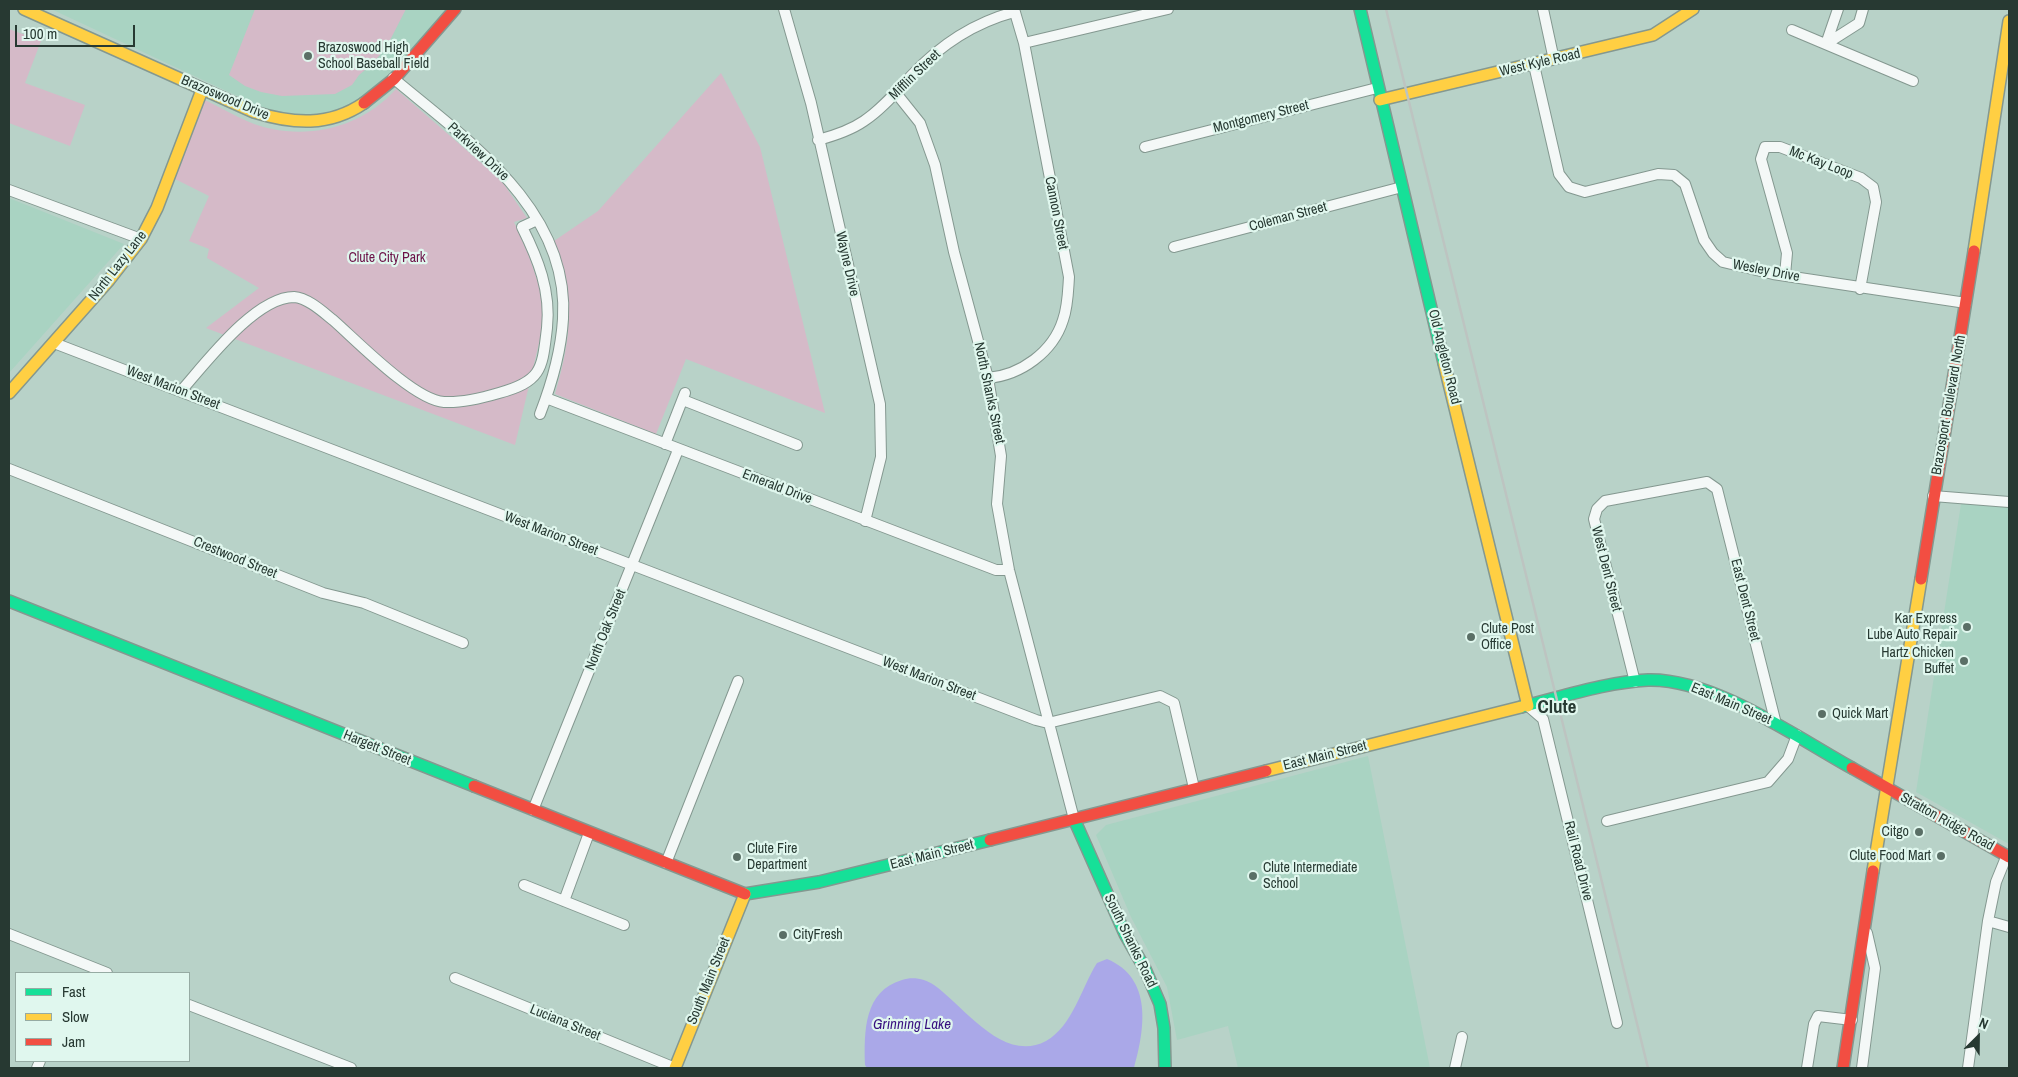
<!DOCTYPE html>
<html>
<head>
<meta charset="utf-8">
<style>
  body { margin:0 }
  #map { position:relative; width:2018px; height:1077px; overflow:hidden; background:#b8d2c8; font-family:"Archivo Narrow",sans-serif }
  canvas { display:block }
  .frame { position:absolute; inset:0; border:10px solid #273932; pointer-events:none }
  .legend { position:absolute; left:15px; top:972px; width:175px; height:90px; box-sizing:border-box; background:#e0f7ee; border:1px solid #96aba3; margin:0; padding:6px 9px; list-style:none; font-size:15px; color:#273932 }
  .legend li { display:flex; align-items:center; gap:10px; height:25px }
  .legend b { width:25px; border:1px solid #96aba3 }
  .north { position:absolute; left:1953px; top:1012px; width:50px; height:50px; -webkit-text-stroke:4px #e0f7ee; paint-order:stroke; rotate:23deg; font-size:14px; font-weight:700; line-height:20px; text-align:center; color:#273932 }
  .north::after { content:''; display:block; margin:auto; width:18px; height:22px; background:#273932; clip-path:polygon(50% 0,100% 100%,50% 72%,0 100%) }
  .scale { position:absolute; left:15px; top:25px; width:120px; height:22px; box-sizing:border-box; border:2px solid #273932; border-top:0; padding-left:6px; font-size:15px; line-height:18px; white-space:nowrap; color:#273932; -webkit-text-stroke:4px #e0f7ee; paint-order:stroke }
</style>
</head>
<body>
<div id="map">
<canvas width="2018" height="1077"></canvas>
<div class="frame"></div>
<ul class="legend">
<li><b style="height:6px;background:#16e098"></b>Fast</li>
<li><b style="height:6px;background:#ffcf43"></b>Slow</li>
<li><b style="height:6px;background:#f24e42"></b>Jam</li>
</ul>
<div class="north">N</div>
<div class="scale">100 m</div>
</div>
<script>
const g = document.querySelector('canvas').getContext('2d');
g.lineJoin = 'round';
function fillPath(path, color) {
  g.fillStyle = color;
  g.fill(path, 'evenodd');
}
function trace(path, color, width, dash) {
  g.strokeStyle = color;
  g.lineWidth = width;
  g.lineCap = dash ? 'butt' : 'round';
  g.setLineDash(dash || []);
  g.stroke(path);
}
function label(font, color, halo, rows, align = 'center') {
  g.font = font + ' "Archivo Narrow",sans-serif';
  g.lineWidth = 4.5;
  g.setLineDash([]);
  g.textBaseline = 'middle';
  g.strokeStyle = halo;
  g.fillStyle = color;
  for (const [text, x, y, turn = 0] of rows) {
    g.save();
    g.translate(x, y);
    g.rotate((+turn || 0) * Math.PI / 180);
    g.textAlign = isNaN(turn) ? turn : align;
    if (halo) g.strokeText(text, 0, 0);
    g.fillText(text, 0, 0);
    g.restore();
  }
}
fillPath(new Path2D(`
  M51 9H449L370 94 356 103 322 115 303 117 277 113 250 102Z
  M9 198 124 244 9 373Z
  M1961 504H2009V844L1916 792Z
  M1368 756 1430 1068H1238L1228 1026 1177 1040 1167 987 1131 917 1096 835 1106 825Z`), '#a9d3c2');
fillPath(new Path2D(`
  M255 9H406L386 48 372 64 359 75 352 85 335 94 282 96 261 92 245 86 229 75Z
  M9 29 41 41 25 83 85 105 70 146 9 123Z
  M721 73 760 147 825 413 686 359 656 434 555 394C572 336 575 299 554 241L598 211Z
  M396 89 501 180 527 218 514 222 529 256 547 309 515 445 206 328 259 288 207 258 209 249 189 241 209 196 175 179 205 100C226 110 249 125 272 129 318 138 365 124 396 89Z`), '#d5bac8');
fillPath(new Path2D(`
  M1107 959C1153 978 1145 1029 1134 1068H867L865 1065C864 1031 864 991 902 980 913 976 925 979 934 985 964 1006 1003 1064 1046 1041 1073 1026 1081 988 1097 963Z`), '#aaa8e8');
const street = new Path2D(`
  M784 9 811 103 880 404 881 457 865 521
  M1543 9 1554 60
  M1792 30 1913 81
  M1024 43 1168 9
  M1826 44 1859 23 1863 9
  M1826 44 1838 9
  M1534 65 1559 174 1569 187 1585 192 1658 174 1674 175 1685 184 1704 240 1713 253 1723 262 1773 274 1966 303
  M393 78C467 140 570 209 563 319 561 352 552 383 540 414
  M896 93 920 123 935 165 954 252 988 378 1001 456 997 504 1009 570 1074 819
  M818 140C833 136 851 130 864 121 882 109 896 92 911 76 940 45 973 23 1014 12
  M1145 147 1377 88
  M9 190 141 239
  M1174 247 1402 187
  M1785 275 1787 253 1761 159 1765 147H1780L1861 178 1873 187 1876 202 1860 289
  M54 343 1036 720 1048 723 1160 696 1174 703 1194 788
  M988 378C1021 375 1053 352 1063 320 1068 306 1068 291 1069 277L1024 43 1014 9
  M181 391C205 364 255 297 294 297 308 298 323 312 333 320 357 341 414 400 444 402 462 403 482 398 499 393 543 381 542 368 547 328 551 291 538 259 522 227L537 220
  M546 398 996 570H1009
  M683 400 797 445
  M665 444 685 393
  M9 469 323 593 364 603 463 643
  M1933 496 2009 502
  M1635 682 1594 519 1597 509 1605 501 1707 482 1717 489 1776 724
  M1528 706 1543 719 1617 1023
  M533 810 678 450
  M1607 821 1768 782 1788 759 1797 735
  M666 863 738 681
  M524 885 624 925
  M564 901 589 833
  M1988 921 2009 927
  M9 934 107 973
  M455 978 675 1068
  M189 1005 351 1068
  M37 1068 40 1061
  M1455 1068 1462 1037
  M1807 1068 1814 1024 1818 1016 1852 1020
  M1862 1068 1875 968 1867 933
  M1968 1068 1988 921 1996 882 2007 855`);
const fast = new Path2D(`
  M1360 9 1444 363
  M9 601 474 786
  M1521 707C1562 697 1606 682 1648 680 1713 678 1796 737 1852 768
  M1074 819 1125 934 1145 969 1160 1004 1164 1028 1165 1068
  M745 894 819 882 990 840`);
const slow = new Path2D(`
  M24 9 254 112C293 124 329 127 364 103
  M1380 100 1653 35 1693 9
  M1974 251 2009 21
  M1444 363 1528 706
  M9 393 109 280 141 239 157 208 202 90
  M1266 771 1521 707
  M1873 871 1921 579
  M675 1068 745 894`);
const jam = new Path2D(`
  M364 103 394 79 455 9
  M1921 579 1974 251
  M1852 768 2009 857
  M474 786 745 894
  M990 840 1266 771
  M1843 1068 1873 871`);
trace(street, '#849890', 12);
trace(fast, '#849890', 14);
trace(slow, '#849890', 14);
trace(jam, '#849890', 14);
trace(street, '#f4f8f7', 10);
trace(fast, '#16e098', 11);
trace(slow, '#ffcf43', 11);
trace(jam, '#f24e42', 11);
trace(new Path2D(`
  M1386 9 1648 1068`), '#bdc4c1', 2.5);
for (const [x, y, r, color] of [
  [308,56,5,"#5a6f66"],
  [1967,627,5,"#5a6f66"],
  [1471,637,5,"#5a6f66"],
  [1964,661,5,"#5a6f66"],
  [1822,714,5,"#5a6f66"],
  [1919,832,5,"#5a6f66"],
  [1941,856,5,"#5a6f66"],
  [737,857,5,"#5a6f66"],
  [1253,876,5,"#5a6f66"],
  [783,935,5,"#5a6f66"]
]) {
  const dot = new Path2D();
  dot.arc(x, y, r, 0, 2 * Math.PI);
  g.fillStyle = color;
  g.fill(dot);
  trace(dot, '#e0f7ee', 2);
}
label('14px', '#273932', '#e0f7ee', [
  ["Brazoswood High",318,48],
  ["School Baseball Field",318,64],
  ["Kar Express",1957,619,"right"],
  ["Lube Auto Repair",1957,635,"right"],
  ["Clute Post",1481,629],
  ["Office",1481,645],
  ["Hartz Chicken",1954,653,"right"],
  ["Buffet",1954,669,"right"],
  ["Quick Mart",1832,714],
  ["Citgo",1909,832,"right"],
  ["Clute Fire",747,849],
  ["Department",747,865],
  ["Clute Food Mart",1931,856,"right"],
  ["Clute Intermediate",1263,868],
  ["School",1263,884],
  ["CityFresh",793,935]
], 'left');
label('14px', '#273932', '#e0f7ee', [
  ["West Kyle Road",1540,63,-13],
  ["Mifflin Street",915,75,-44],
  ["Brazoswood Drive",225,98,23],
  ["Montgomery Street",1261,117,-14],
  ["Parkview Drive",478,152,43],
  ["Mc Kay Loop",1821,163,21],
  ["Cannon Street",1056,213,79],
  ["Coleman Street",1288,217,-15],
  ["Wayne Drive",847,264,77],
  ["North Lazy Lane",118,266,-52],
  ["Wesley Drive",1766,271,11],
  ["Old Angleton Road",1444,357,76],
  ["West Marion Street",173,388,21],
  ["North Shanks Street",989,393,78],
  ["Brazosport Boulevard North",1949,405,-80],
  ["Emerald Drive",777,487,21],
  ["West Marion Street",551,534,21],
  ["Crestwood Street",235,558,22],
  ["West Dent Street",1606,569,76],
  ["East Dent Street",1745,600,76],
  ["North Oak Street",606,630,-68],
  ["West Marion Street",929,679,21],
  ["East Main Street",1731,704,23],
  ["Hargett Street",377,748,22],
  ["East Main Street",1325,756,-14],
  ["Stratton Ridge Road",1947,822,29],
  ["East Main Street",932,855,-14],
  ["Rail Road Drive",1578,861,76],
  ["South Shanks Road",1130,941,64],
  ["South Main Street",709,981,-68],
  ["Luciana Street",565,1023,22]
]);
label('14px', '#6b1147', '#e0f7ee', [
  ["Clute City Park",387,258]
]);
label('italic 15px', '#381080', '#e0f7ee', [
  ["Grinning Lake",912,1025]
]);
label('bold 19px', '#273932', '#e0f7ee', [
  ["Clute",1557,708]
]);
</script>
</body>
</html>
